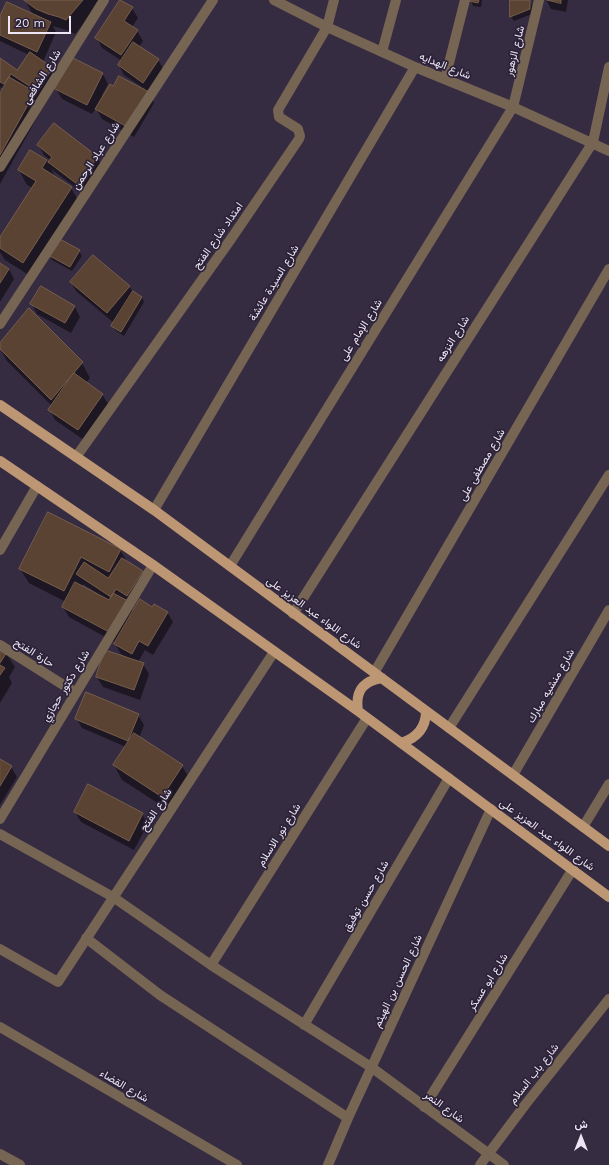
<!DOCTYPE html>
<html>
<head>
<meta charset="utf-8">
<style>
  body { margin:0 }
  #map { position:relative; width:609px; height:1165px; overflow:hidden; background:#362c42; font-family:"Work Sans",Vazirmatn,sans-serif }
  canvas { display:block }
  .north { position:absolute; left:561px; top:1117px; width:40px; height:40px; -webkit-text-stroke:3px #2c2238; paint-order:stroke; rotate:0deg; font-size:11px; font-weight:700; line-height:16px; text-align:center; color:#ece6f5 }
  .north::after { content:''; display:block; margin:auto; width:14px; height:18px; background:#ece6f5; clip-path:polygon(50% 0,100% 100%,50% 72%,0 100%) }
  .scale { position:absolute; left:8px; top:16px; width:63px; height:18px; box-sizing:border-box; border:2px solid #ece6f5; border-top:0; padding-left:5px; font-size:12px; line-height:14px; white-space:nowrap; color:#ece6f5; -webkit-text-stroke:3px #2c2238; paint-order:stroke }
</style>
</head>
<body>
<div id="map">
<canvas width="609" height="1165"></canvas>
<div class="north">ش</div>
<div class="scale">20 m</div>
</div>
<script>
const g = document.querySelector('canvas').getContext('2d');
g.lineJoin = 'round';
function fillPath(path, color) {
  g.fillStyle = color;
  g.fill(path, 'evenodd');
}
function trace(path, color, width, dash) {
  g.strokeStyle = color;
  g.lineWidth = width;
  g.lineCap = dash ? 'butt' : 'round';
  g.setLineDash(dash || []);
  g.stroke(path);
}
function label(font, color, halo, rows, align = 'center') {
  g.font = font + ' "Work Sans",Vazirmatn,sans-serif';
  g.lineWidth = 3.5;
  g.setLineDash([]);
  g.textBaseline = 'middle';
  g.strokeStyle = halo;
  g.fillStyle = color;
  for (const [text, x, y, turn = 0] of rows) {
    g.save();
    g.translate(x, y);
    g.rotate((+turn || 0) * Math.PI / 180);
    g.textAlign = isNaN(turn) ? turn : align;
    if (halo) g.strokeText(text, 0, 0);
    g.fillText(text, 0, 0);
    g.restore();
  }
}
fillPath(new Path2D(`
  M25 0H103L75 34 69 31 53 26 56 32 43 62 52 68 58 78 38 97 43 107 0 184V96L4 89 0 87V59L18 72 29 55 0 41V18L33 15Z
  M471 0H482L481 7 473 6Z
  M546 0H568L566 12 551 9Z
  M511 1H529L532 6V14L514 21 511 17Z
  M132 8 138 18 132 27 137 31 143 41 139 47 158 60 164 70 148 93 154 103 134 137 102 119 96 108 92 114 62 99 56 89 103 74 108 84 102 95 104 96 114 88 144 91 145 89 124 75 119 65 122 61 102 48 97 38Z
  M38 145 97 157 103 167 83 193 51 169 55 176 54 177 71 188 79 202 32 277 5 260 0 252V239L33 188 27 185 19 170 31 151 47 161 48 164 50 160 44 155Z
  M79 251 82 256 72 271 52 260 50 255Z
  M0 264 9 269 14 279 0 302Z
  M71 283 129 286 133 292 142 297 144 302 124 336 115 330 113 326 114 323 77 292Z
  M32 304 75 307 80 317 71 333 37 314Z
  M0 344 82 363 90 378 86 383 102 394 108 404 84 440 55 420 50 410 52 406 7 361 0 349Z
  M48 513 120 550 128 563 142 572 148 582 127 601 133 612 153 608 167 612 173 622 153 655 145 650 138 662 143 664 149 674 140 700 103 687 97 677 127 658V657L121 654 115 644 116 643 69 617 63 607 66 602 29 583 20 569ZM83 584 97 593 96 595 82 587Z
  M0 649 6 653 15 667 9 677 12 683 0 703Z
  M138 715 144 725 139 738 182 766 191 781 170 811 122 780 114 765 126 747 82 728 76 718Z
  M0 760 11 767 17 777 0 805Z
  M75 812 142 814 148 824 134 850 81 822Z`), '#0007');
const building = new Path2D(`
  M24 0H83L66 20 59 17 48 14 36 9Z
  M120 0 133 7 124 21 138 30 121 55 95 38Z
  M470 0H479L478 3 469 1Z
  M510 0H530V9L510 17Z
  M547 0H561V3Z
  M7 2 51 22 37 52 0 35V16Z
  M133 42 159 59 143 83 118 65Z
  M30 52 53 68 37 91 11 74 4 84 0 82V58L17 70Z
  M71 57 103 73 87 105 55 89Z
  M119 76 149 92 129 128 95 109 110 84 113 86Z
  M9 77 35 92 0 155V94Z
  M54 123 98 157 77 184 48 162 52 157 37 145Z
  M30 150 47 160 42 168 72 187 23 263 0 248V237L36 181 18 170Z
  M58 238 80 250 70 267 48 255Z
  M93 255 130 286 107 313 70 282Z
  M0 263 9 269 0 283Z
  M41 286 75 306 65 323 30 304Z
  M133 291 142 297 121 332 111 326Z
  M29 308 83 362 51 400 0 349V343Z
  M74 373 103 394 78 430 48 410Z
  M48 512 121 549 109 572 81 557 64 591 19 569Z
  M122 558 143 571 127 596 116 589 111 597 76 574 84 562 108 578Z
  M75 582 109 600 113 593 128 601 111 633 62 607Z
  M140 599 152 607 154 604 168 612 148 646 139 641 132 654 114 644Z
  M0 648 7 652 0 663Z
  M105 650 144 663 134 690 96 677Z
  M0 665 5 668 0 675Z
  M86 692 139 714 128 741 75 719Z
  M134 733 183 765 162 797 113 765Z
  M0 759 12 766 0 786Z
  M88 784 143 813 129 841 74 812Z`);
fillPath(building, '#5b4333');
trace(building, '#765d4c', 1);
trace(new Path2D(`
  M274 0 327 27 415 67 513 107 609 151
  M382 52 396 0
  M445 79 465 0
  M0 167 104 0
  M0 324 213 0
  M76 457 231 239 299 139 300 136 298 129 279 117 278 110 327 27 334 0
  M154 510 415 67
  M0 550 37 486
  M230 566 513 107 539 0
  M293 614 593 142 609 67
  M0 645 76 693
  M374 673 609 269
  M449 728 609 475
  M513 775 609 610
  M0 819 153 565
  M583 827 609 784
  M0 834 113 897 211 965 371 1067 504 1165
  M86 938 160 995 348 1118
  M0 949 58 982 274 652
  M211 965 367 718
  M304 1025 449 778
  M0 1027 237 1165
  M424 1107 573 869
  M0 1154 20 1165
  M328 1165 348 1118 491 809
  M480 1165 525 1105 609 999`), '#776554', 10);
trace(new Path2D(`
  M0 405 154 510 609 846
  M0 461 153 565 358 711 609 897
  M358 711C355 691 363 681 382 678
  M401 743C417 738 426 728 426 711`), '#bd9774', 10);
label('11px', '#ece6f5', '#2c2238', [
  ["شارع الزهور",515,51,-76],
  ["شارع الهدايه",445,66,22],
  ["شارع الشافعى",42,77,-58],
  ["شارع عباد الرحمن",96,156,-57],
  ["امتداد شارع الفتح",218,236,-55],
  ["شارع السيدة عائشة",274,283,-59],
  ["شارع الإمام على",361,330,-58],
  ["شارع النزهه",453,339,-58],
  ["شارع مصطفى على",482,465,-60],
  ["شارع اللواء عبد العزيز على",314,613,36],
  ["حارة الفتح",34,653,32],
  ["شارع دكتور حجازي",66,686,-59],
  ["شارع منشيه مبارك",551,686,-60],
  ["شارع الفتح",156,810,-57],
  ["شارع نور الاسلام",279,835,-58],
  ["شارع اللواء عبد العزيز على",547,835,36],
  ["شارع حسن توفيق",366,896,-60],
  ["شارع الحسن بن الهيثم",398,981,-65],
  ["شارع ابو عسكر",488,982,-58],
  ["شارع باب السلام",534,1074,-52],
  ["شارع القضاء",124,1086,30],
  ["شارع النمر",444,1107,36]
]);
</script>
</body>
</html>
